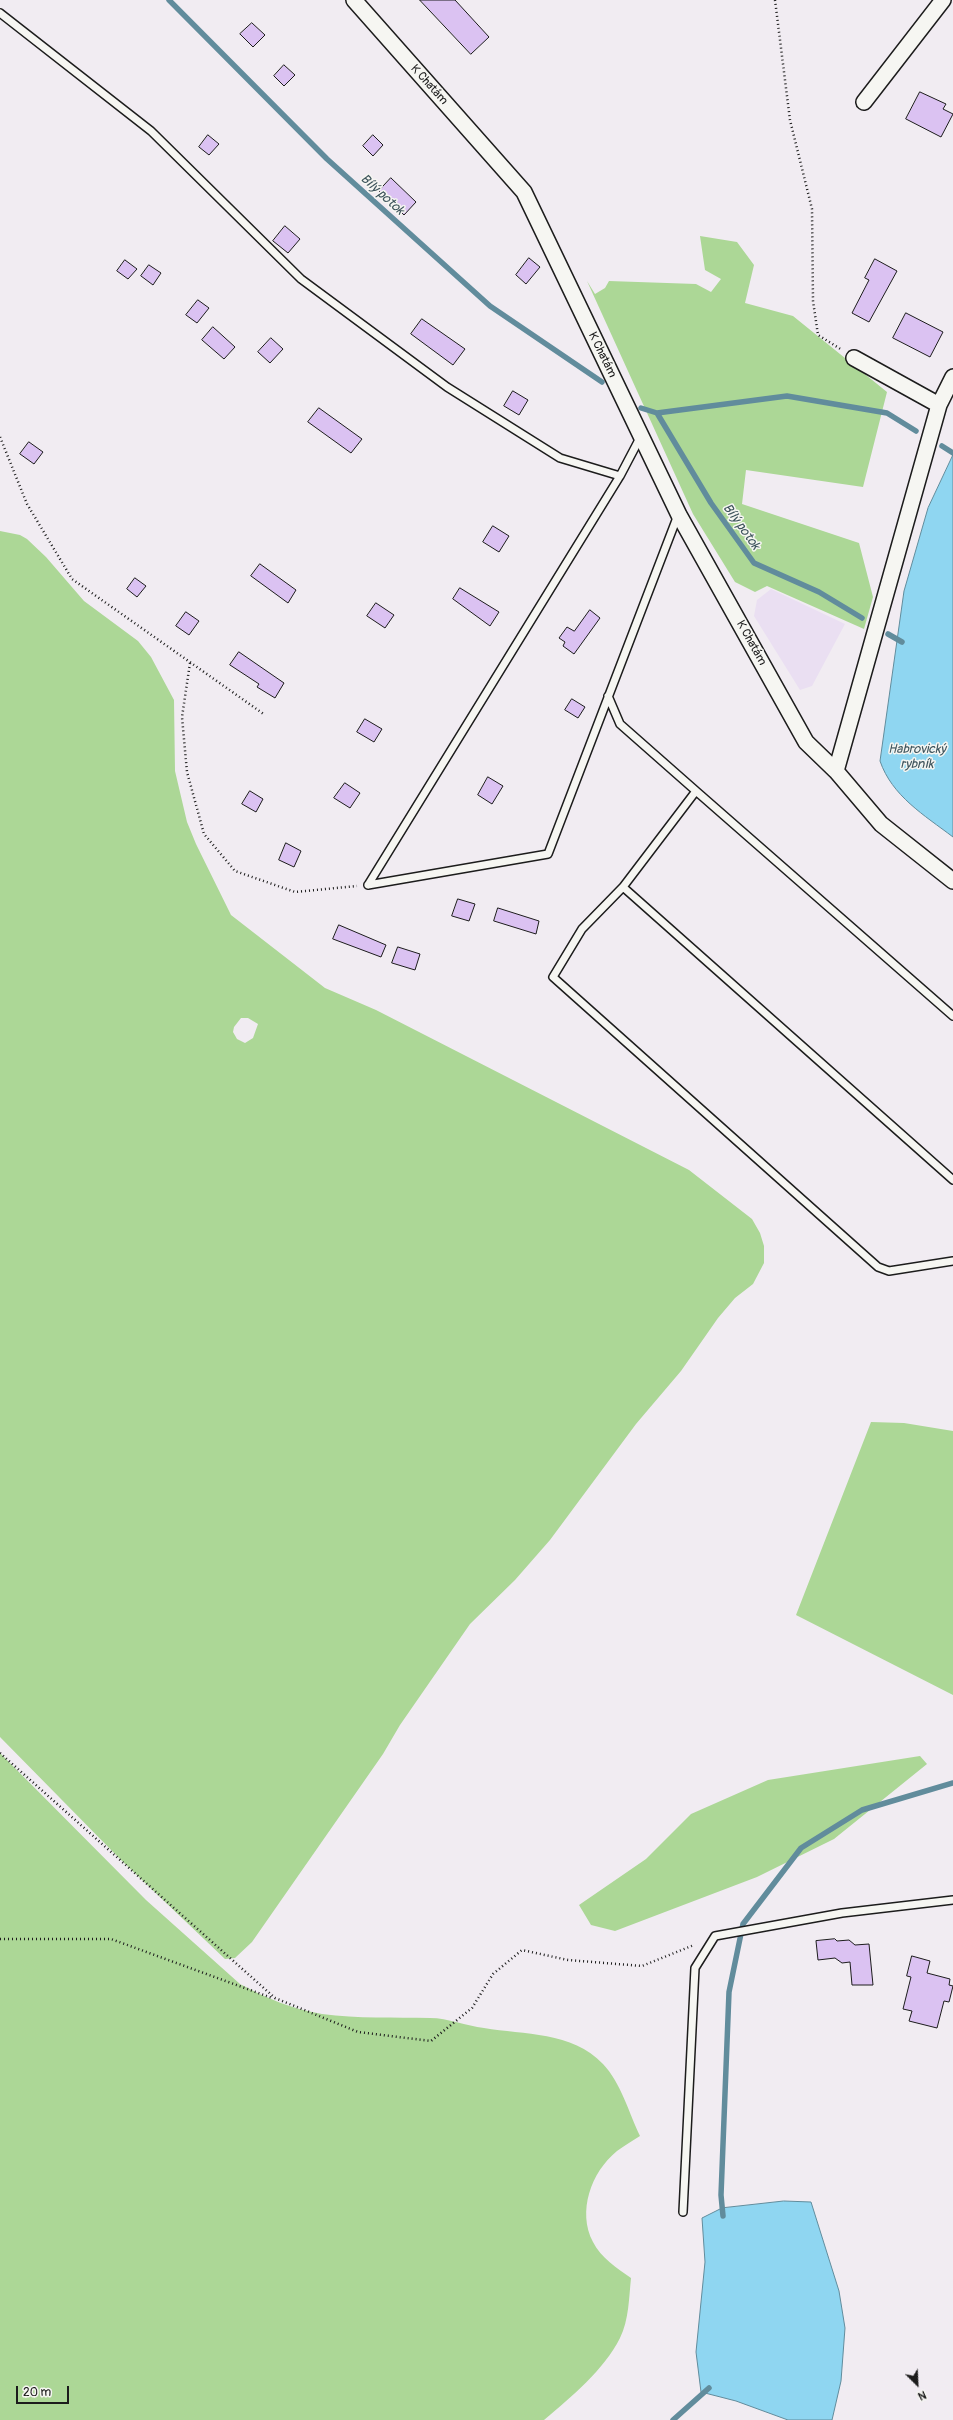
<!DOCTYPE html>
<html>
<head>
<meta charset="utf-8">
<style>
  body { margin:0 }
  #map { position:relative; width:953px; height:2420px; overflow:hidden; background:#f1ecf2; font-family:Pangolin,sans-serif }
  canvas { display:block }
  .north { position:absolute; left:897px; top:2364px; width:40px; height:40px; -webkit-text-stroke:3px #f6f6f2; paint-order:stroke; rotate:156deg; font-size:11px; font-weight:700; line-height:16px; text-align:center; color:#1c1c1c }
  .north::after { content:''; display:block; margin:auto; width:14px; height:18px; background:#1c1c1c; clip-path:polygon(50% 0,100% 100%,50% 72%,0 100%) }
  .scale { position:absolute; left:16px; top:2386px; width:53px; height:18px; box-sizing:border-box; border:2px solid #1c1c1c; border-top:0; padding-left:5px; font-size:12px; line-height:14px; white-space:nowrap; color:#1c1c1c; -webkit-text-stroke:3px #f6f6f2; paint-order:stroke }
</style>
</head>
<body>
<div id="map">
<canvas width="953" height="2420"></canvas>
<div class="north">N</div>
<div class="scale">20 m</div>
</div>
<script>
const g = document.querySelector('canvas').getContext('2d');
g.lineJoin = 'round';
function fillPath(path, color) {
  g.fillStyle = color;
  g.fill(path, 'evenodd');
}
function trace(path, color, width, dash) {
  g.strokeStyle = color;
  g.lineWidth = width;
  g.lineCap = dash ? 'butt' : 'round';
  g.setLineDash(dash || []);
  g.stroke(path);
}
function label(font, color, halo, rows, align = 'center') {
  g.font = font + ' Pangolin,sans-serif';
  g.lineWidth = 3;
  g.setLineDash([]);
  g.textBaseline = 'middle';
  g.strokeStyle = halo;
  g.fillStyle = color;
  for (const [text, x, y, turn = 0] of rows) {
    g.save();
    g.translate(x, y);
    g.rotate((+turn || 0) * Math.PI / 180);
    g.textAlign = isNaN(turn) ? turn : align;
    if (halo) g.strokeText(text, 0, 0);
    g.fillText(text, 0, 0);
    g.restore();
  }
}
fillPath(new Path2D(`
  M771 589 845 624 812 686 800 690 754 616 757 600Z`), '#eadff2');
fillPath(new Path2D(`
  M700 236 737 242 754 265 745 303 793 316 887 392 863 487 746 470 742 504 859 543 873 597 864 629 767 586 755 592 735 582 693 514 587 281 595 294 605 288 609 281 696 284 711 292 721 279 705 270Z
  M0 531 20 535 27 539 46 557 84 601 138 641 151 657 174 700 175 771 187 822 196 844 231 915 325 988 376 1010 689 1170 752 1219 760 1233 764 1246V1263L753 1284 735 1298 718 1318 681 1371 636 1424 550 1540 515 1580 470 1624 400 1725 383 1754 252 1942 235 1958 225 1959 120 1859 0 1737ZM241 1018H248L258 1024 253 1038 245 1043 237 1039 233 1032 234 1027Z
  M871 1422 904 1423 953 1431V1695L796 1615Z
  M0 1753 146 1900 240 1984C266 1998 292 2009 322 2014 358 2019 394 2017 430 2018 448 2018 466 2026 484 2028 524 2035 572 2031 603 2064 621 2083 629 2113 640 2136 632 2141 624 2146 617 2151 591 2172 577 2212 593 2242 601 2258 617 2268 631 2278 629 2297 629 2320 620 2338 604 2370 571 2397 544 2420H0Z
  M920 1756 927 1764 834 1839 757 1877 615 1931 591 1925 579 1905 646 1859 691 1814 768 1780Z`), '#acd796');
const water = new Path2D(`
  M953 455V837C924 815 892 796 880 761L904 591 928 508Z
  M784 2201 811 2202 839 2291 845 2328 841 2381 832 2420H788L736 2401 701 2392 696 2352 705 2262 702 2218 722 2208Z`);
fillPath(water, '#8fd6f1');
trace(water, '#618c9c', 1);
trace(new Path2D(`
  M169 0 327 159 490 306 602 382
  M641 408 657 413 711 503 754 563 819 592 862 618
  M657 413 787 396 887 413 916 431
  M942 446 953 453
  M888 634 902 642
  M723 2216 721 2195 729 1992 743 1924 801 1848 862 1810 953 1783
  M673 2420 709 2388`), '#618c9c', 5.5);
const building = new Path2D(`
  M420 0H455L489 37 471 54Z
  M252 23 265 35 253 47 240 34Z
  M284 65 295 75 284 86 274 76Z
  M920 92 946 104 943 109 953 114 941 137 906 119Z
  M208 135 219 144 209 155 199 147Z
  M373 135 383 145 373 156 363 146Z
  M391 178 416 202 404 215 379 191Z
  M285 226 300 239 288 253 273 241Z
  M529 258 540 267 526 284 516 275Z
  M875 259 897 271 869 322 852 313 869 280 865 278Z
  M125 260 137 269 128 279 117 271Z
  M149 265 161 273 153 285 141 276Z
  M198 300 209 308 197 323 186 315Z
  M906 313 943 332 930 357 893 338Z
  M422 319 465 349 453 365 411 334Z
  M213 327 235 347 224 359 202 340Z
  M271 338 283 349 270 363 258 352Z
  M513 391 528 400 519 415 504 406Z
  M319 408 362 439 351 453 308 422Z
  M29 442 43 452 34 464 20 454Z
  M493 526 509 536 499 552 483 542Z
  M260 564 296 590 288 603 251 576Z
  M135 578 146 586 137 597 127 589Z
  M460 588 499 612 490 626 453 599Z
  M376 603 394 615 385 628 367 616Z
  M590 610 600 618 574 654 563 646 565 642 559 638 567 627 574 631Z
  M186 612 199 621 189 635 176 626Z
  M239 652 284 683 275 698 257 687 259 684 230 665Z
  M572 699 585 707 578 718 565 710Z
  M365 719 382 729 374 742 357 732Z
  M488 777 503 786 492 804 478 795Z
  M345 783 360 793 350 808 334 798Z
  M250 791 263 799 256 812 242 804Z
  M286 843 301 851 294 867 279 860Z
  M458 899 475 904 469 921 452 916Z
  M498 908 539 921 536 934 494 921Z
  M339 925 386 945 381 957 333 939Z
  M398 947 420 954 415 970 392 963Z
  M835 1939 837 1941 849 1940 855 1945 869 1944 873 1985H852L850 1962 842 1963 835 1958 818 1960 816 1941Z
  M912 1956 930 1961 927 1973 950 1979 949 1985 953 1986 949 2002 944 2001 937 2028 909 2021 912 2011 903 2009 911 1977 907 1976Z`);
fillPath(building, '#dbc2f2');
trace(building, '#1c1c1c', 1);
const lane = new Path2D(`
  M0 13 151 131 301 279 447 387 560 458 620 476
  M608 696 620 724 696 791 623 887 582 929 553 977 878 1267 889 1271 953 1261
  M696 791 953 1016
  M368 885 548 854 678 515
  M368 885 620 476 641 436
  M623 887 953 1180
  M683 2212 695 1968 715 1936 842 1913 953 1900`);
const street = new Path2D(`
  M354 0 524 192 679 515 806 742 836 771 881 824 953 881
  M864 102 943 0
  M939 405 953 377
  M836 771 939 405 854 358`);
trace(lane, '#1c1c1c', 10);
trace(street, '#1c1c1c', 18);
trace(new Path2D(`
  M775 0 790 120 812 209 813 301 818 335 842 350
  M0 437 27 504 72 579 265 715
  M190 663 182 717 187 772 204 834 235 871 295 892 357 886
  M0 1753 275 1998 358 2032 431 2041 472 2008 493 1974 522 1950 568 1960 642 1966 694 1945
  M0 1939H111L272 1998`), '#1c1c1c', 2.5, [1, 3]);
trace(lane, '#f6f6f2', 7);
trace(street, '#f6f6f2', 15);
label('12px', '#1c1c1c', '#f6f6f2', [
  ["K Chatám",429,85,48],
  ["K Chatám",602,355,64],
  ["K Chatám",751,643,61]
]);
label('italic 13px', '#3e545c', '#f6f6f2', [
  ["Bílý potok",382,195,42],
  ["Bílý potok",741,527,54],
  ["Habrovický",917,750],
  ["rybník",917,765]
]);
</script>
</body>
</html>
